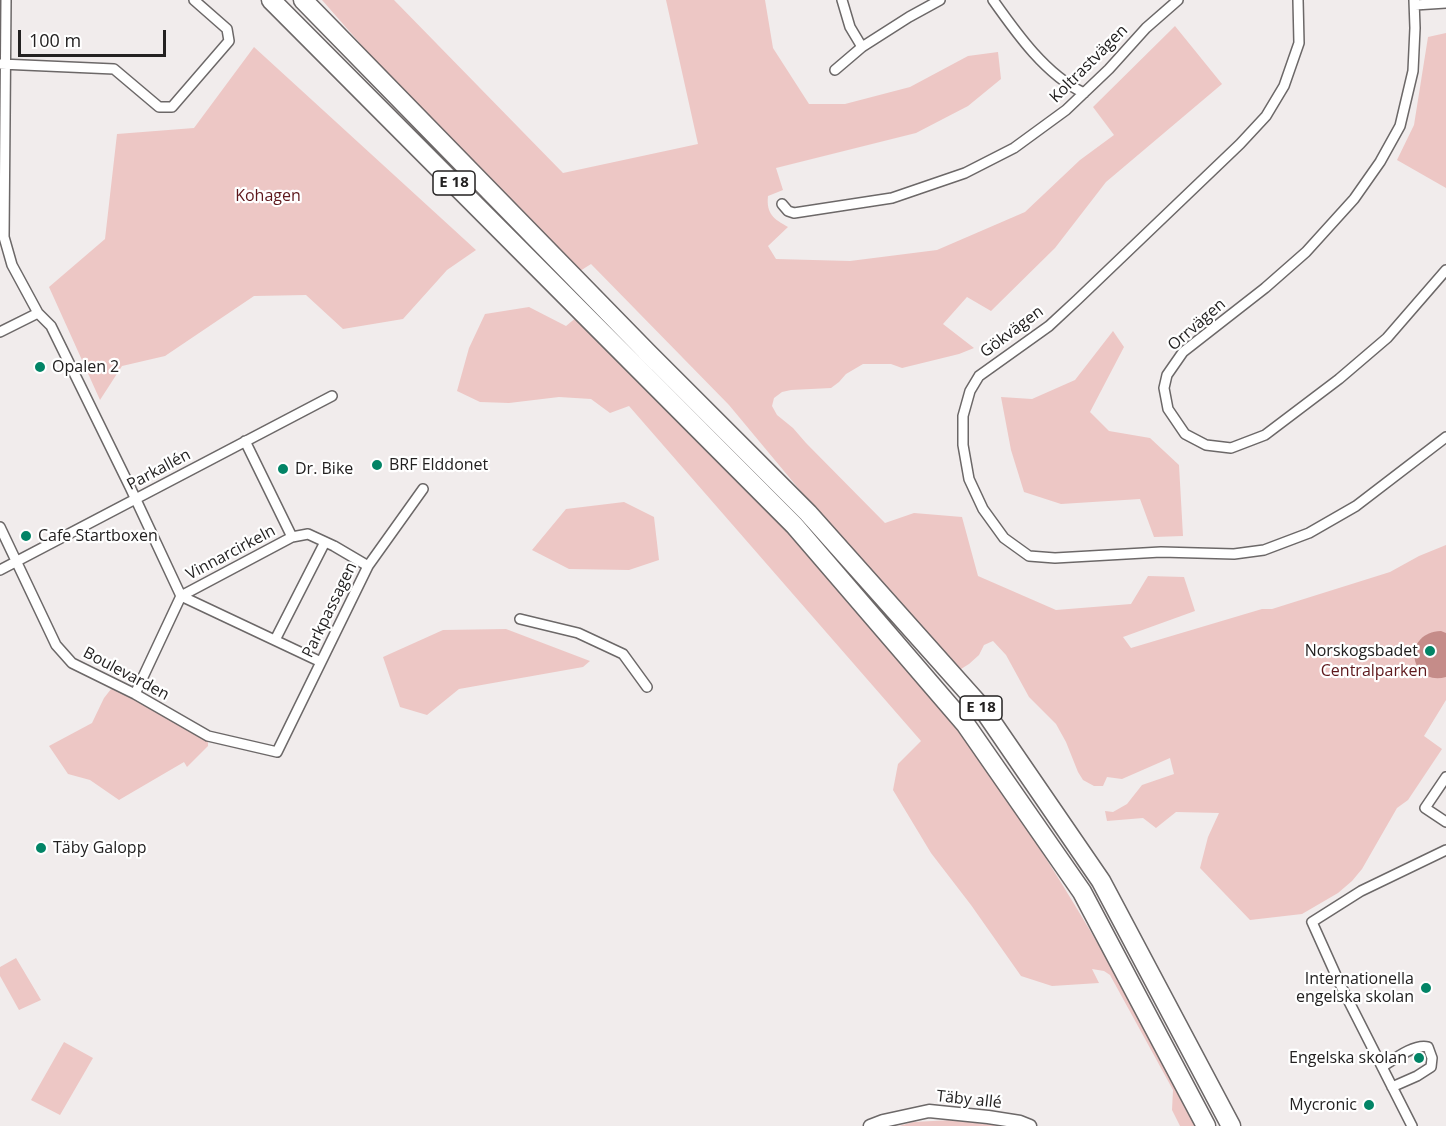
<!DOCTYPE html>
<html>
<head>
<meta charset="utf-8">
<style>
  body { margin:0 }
  #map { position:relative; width:1446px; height:1126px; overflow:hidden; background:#f1ecec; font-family:"Open Sans",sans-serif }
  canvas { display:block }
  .scale { position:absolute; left:18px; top:30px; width:148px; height:27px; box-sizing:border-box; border:3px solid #232121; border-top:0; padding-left:8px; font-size:18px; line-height:21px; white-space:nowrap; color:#232121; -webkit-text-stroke:4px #fff; paint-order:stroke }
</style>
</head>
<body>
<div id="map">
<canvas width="1446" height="1126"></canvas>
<div class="scale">100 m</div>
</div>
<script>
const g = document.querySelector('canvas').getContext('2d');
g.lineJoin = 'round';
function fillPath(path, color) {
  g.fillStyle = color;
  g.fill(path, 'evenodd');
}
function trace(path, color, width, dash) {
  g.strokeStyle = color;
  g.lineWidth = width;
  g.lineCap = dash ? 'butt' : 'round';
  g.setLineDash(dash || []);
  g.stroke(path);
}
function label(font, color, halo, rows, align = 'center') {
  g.font = font + ' "Open Sans",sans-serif';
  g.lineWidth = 4.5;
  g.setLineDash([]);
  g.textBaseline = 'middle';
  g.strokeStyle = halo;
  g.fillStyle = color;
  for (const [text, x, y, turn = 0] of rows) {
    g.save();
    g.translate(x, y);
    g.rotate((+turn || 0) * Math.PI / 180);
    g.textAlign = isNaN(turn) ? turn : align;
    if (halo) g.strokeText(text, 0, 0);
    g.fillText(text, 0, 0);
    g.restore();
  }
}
fillPath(new Path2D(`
  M322 0H394L563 173 698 144 666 0H765L773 48 809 104H845L910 87 968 56 998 52 1001 79 968 106 916 133 776 168 783 190 768 196C766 214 774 219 788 227L768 246 776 259 850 261 937 250 1025 212 1080 160 1114 135 1093 107 1175 26 1222 84 1106 182 1055 248 991 311 967 297 943 324 974 348 959 354 902 368 891 364H863L846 374 839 382 831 388 791 390 782 392 774 398 772 406 777 415 793 428 806 443 885 523 914 513 962 517 978 576 1056 610 1131 604 1148 576 1184 577 1195 611 1123 637 1131 648 1262 609H1272L1390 572 1419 556 1446 545V700L1424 736 1442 749 1408 800 1397 808 1362 869 1352 881 1338 893 1302 914 1250 920 1200 868 1208 837 1219 813 1176 812 1156 828 1143 818 1107 821 1105 811 1113 812 1127 804 1142 785 1174 774 1170 758 1122 779 1107 777 1103 786H1094L1083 780 1078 772 1066 742 1056 724 1029 697 1006 655 993 641 984 645 979 655 969 664 961 669 888 596 729 405 591 264 580 271 379 65Z
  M1446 33V188L1397 160 1414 125 1428 37Z
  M254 47 476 250 447 270 403 319 343 329 306 295 254 296 165 356 122 366 100 400 49 287 105 239 117 134 194 128Z
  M529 307 566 326 577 317C710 453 849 585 964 739 1054 860 1128 993 1199 1126H1180L1172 1110 1173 1090 1110 975 1104 971 1092 969 1099 983 1052 986 1021 976 971 905 931 853 893 790 898 764 921 741 629 406 610 413 591 399 559 397 509 403 480 402 457 391 469 348 485 314Z
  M1113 331 1124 347 1090 412 1109 431 1150 438 1179 465 1183 536 1154 537 1140 499 1061 504 1024 492 1011 450 1001 397 1032 399 1075 380Z
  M624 502 654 517 659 560 629 570 569 569 532 550 566 509Z
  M506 629 590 661 583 667 459 689 427 715 400 707 383 657 443 630Z
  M115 684 208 736V746L187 767 184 762 119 800 90 780 68 774 49 746 92 723 104 698Z
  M16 958 41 1000 19 1010 0 976V967Z
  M64 1042 93 1058 60 1115 31 1100Z
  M953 1120 1001 1126H899L913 1122Z`), '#edc7c5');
fillPath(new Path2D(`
  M1441 631 1446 633V677C1410 687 1400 633 1441 631Z`), '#c58c89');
const minor = new Path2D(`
  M6 0 4 237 12 265 38 313 51 326 130 487 181 596 135 694
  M842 0 850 27 862 47
  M993 0C1017 34 1046 75 1084 93
  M1298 0 1299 43 1284 86 1266 116 1240 144 1077 300 1049 326 979 376 970 391 963 416V445L969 479 983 509 1004 538 1029 556 1055 558 1161 552 1234 554 1264 550 1309 533 1356 506 1446 437
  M1414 0 1415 28 1413 71 1400 126 1380 162 1354 199 1306 252 1265 288 1183 352 1167 375 1164 388 1168 409 1185 434 1206 445 1231 448 1265 435 1339 379 1387 338 1446 270
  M1415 5 1446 3
  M1 64 114 69 159 107H172L229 41 227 29 194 0
  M835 70 862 47 909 17 940 0
  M782 204 788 211 794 213 892 198 965 173 1014 148 1066 110 1109 69 1146 28 1178 0
  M0 332 38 313
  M245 441 292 537
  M0 527 56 645 72 663 135 694 208 736 277 752 368 566 423 489
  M0 570 332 396
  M181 596 292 537 308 534 334 546 368 566
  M181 596 321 662
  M520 619 578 633 623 654 647 687
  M275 640 325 542
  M1446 777 1425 808 1446 822
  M1382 1067C1393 1060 1415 1043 1428 1047L1432 1058 1431 1067 1417 1076 1392 1087
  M1412 1126 1339 982 1312 922 1361 891 1446 850`);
const tertiary = new Path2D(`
  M870 1126 883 1121 929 1111 988 1117 1020 1122 1030 1126`);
const motorway = new Path2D(`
  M271 0 794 525 966 725 1082 892 1206 1126
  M303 0 648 353 808 513 983 709 1101 881 1231 1126`);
trace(minor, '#6c6868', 12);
trace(tertiary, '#6c6868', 15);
trace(motorway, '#6c6868', 21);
trace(minor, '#fff', 9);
trace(tertiary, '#fff', 12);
trace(motorway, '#fff', 18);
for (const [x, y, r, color] of [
  [40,367,6,"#028466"],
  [377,465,6,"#028466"],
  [283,469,6,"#028466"],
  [26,536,6,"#028466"],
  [1430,651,6,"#028466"],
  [41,848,6,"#028466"],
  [1426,988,6,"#028466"],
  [1419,1058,6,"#028466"],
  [1369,1105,6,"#028466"]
]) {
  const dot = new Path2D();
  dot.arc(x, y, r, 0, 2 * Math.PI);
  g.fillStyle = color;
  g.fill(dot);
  trace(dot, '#fff', 2);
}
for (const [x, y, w] of [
  [454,183,42],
  [981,708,42]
]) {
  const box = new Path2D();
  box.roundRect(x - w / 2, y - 12, w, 24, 4.5);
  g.fillStyle = '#fff';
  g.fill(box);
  trace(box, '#232121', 1.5);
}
label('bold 15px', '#232121', null, [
  ["E 18",454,183],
  ["E 18",981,708]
]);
label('16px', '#232121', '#fff', [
  ["Koltrastvägen",1089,64,-45],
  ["Orrvägen",1197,325,-41],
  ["Gökvägen",1012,332,-37],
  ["Parkallén",159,470,-28],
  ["Vinnarcirkeln",231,553,-28],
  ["Parkpassagen",330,610,-64],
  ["Boulevarden",126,674,28],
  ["Täby allé",969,1100,6]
]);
label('16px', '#5e181c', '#fff', [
  ["Kohagen",268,196],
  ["Centralparken",1374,671]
]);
label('16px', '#232121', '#fff', [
  ["Opalen 2",52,367],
  ["BRF Elddonet",389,465],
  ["Dr. Bike",295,469],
  ["Cafe Startboxen",38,536],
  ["Norskogsbadet",1418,651,"right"],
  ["Täby Galopp",53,848],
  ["Internationella",1414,979,"right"],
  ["engelska skolan",1414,997,"right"],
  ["Engelska skolan",1407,1058,"right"],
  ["Mycronic",1357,1105,"right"]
], 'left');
</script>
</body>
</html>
